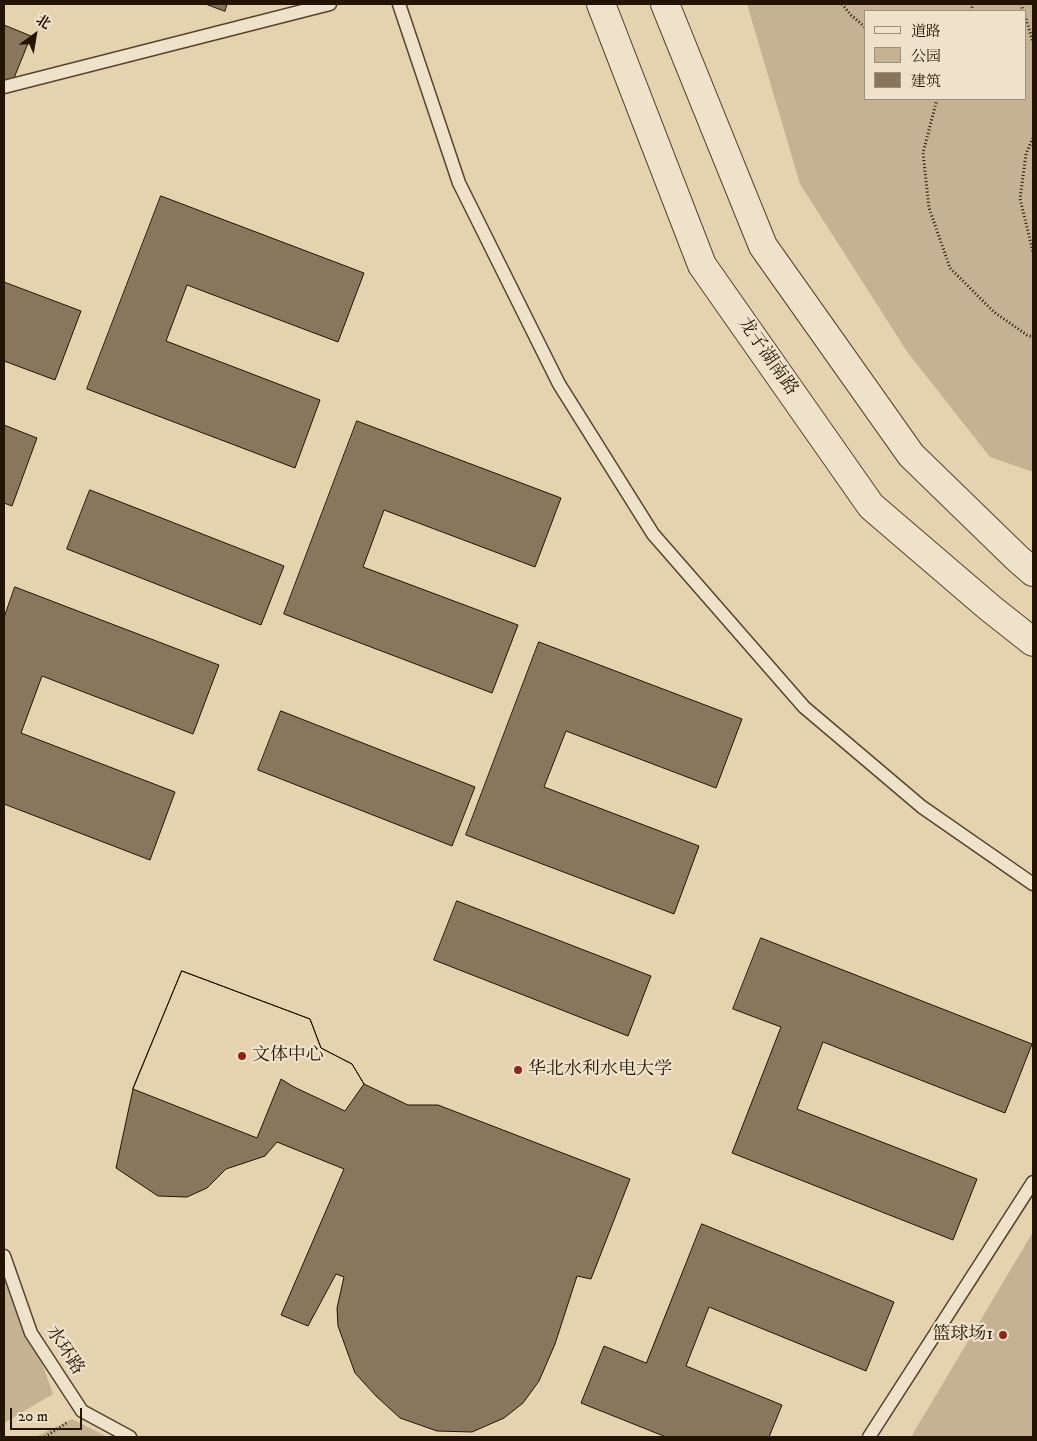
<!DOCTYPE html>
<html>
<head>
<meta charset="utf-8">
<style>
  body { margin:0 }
  #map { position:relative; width:1037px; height:1441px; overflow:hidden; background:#e5d2af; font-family:"IM FELL DW Pica","Noto Serif SC",serif }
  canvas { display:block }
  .frame { position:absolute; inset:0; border:5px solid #241502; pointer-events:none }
  .legend { position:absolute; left:864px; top:10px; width:162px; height:90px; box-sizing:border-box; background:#eee2cb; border:1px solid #9d907b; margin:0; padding:6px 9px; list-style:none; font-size:15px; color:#241502 }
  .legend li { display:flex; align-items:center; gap:10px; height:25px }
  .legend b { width:25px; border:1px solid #9d907b }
  .north { position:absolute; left:10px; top:10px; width:50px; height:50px; -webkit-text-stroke:4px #eee2cb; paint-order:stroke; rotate:32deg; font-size:14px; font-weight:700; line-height:20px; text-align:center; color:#241502 }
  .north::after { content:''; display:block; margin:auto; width:18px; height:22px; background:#241502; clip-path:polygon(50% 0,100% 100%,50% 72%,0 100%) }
  .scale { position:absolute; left:10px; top:1408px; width:72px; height:22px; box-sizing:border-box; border:2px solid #241502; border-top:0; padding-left:6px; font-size:15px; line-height:18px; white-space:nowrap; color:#241502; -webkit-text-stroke:4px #eee2cb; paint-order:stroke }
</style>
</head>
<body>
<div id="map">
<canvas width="1037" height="1441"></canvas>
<div class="frame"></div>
<ul class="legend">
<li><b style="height:6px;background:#eee2cb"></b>道路</li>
<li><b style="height:14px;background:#c4b292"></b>公园</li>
<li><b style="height:14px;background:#88775c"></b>建筑</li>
</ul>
<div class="north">北</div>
<div class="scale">20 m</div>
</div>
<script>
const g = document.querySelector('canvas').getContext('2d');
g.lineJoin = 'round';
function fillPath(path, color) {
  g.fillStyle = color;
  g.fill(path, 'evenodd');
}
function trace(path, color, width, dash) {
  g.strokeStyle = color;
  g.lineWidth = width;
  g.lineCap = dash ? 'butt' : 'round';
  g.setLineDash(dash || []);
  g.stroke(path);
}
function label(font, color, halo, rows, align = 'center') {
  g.font = font + ' "IM FELL DW Pica","Noto Serif SC",serif';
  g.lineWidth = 4.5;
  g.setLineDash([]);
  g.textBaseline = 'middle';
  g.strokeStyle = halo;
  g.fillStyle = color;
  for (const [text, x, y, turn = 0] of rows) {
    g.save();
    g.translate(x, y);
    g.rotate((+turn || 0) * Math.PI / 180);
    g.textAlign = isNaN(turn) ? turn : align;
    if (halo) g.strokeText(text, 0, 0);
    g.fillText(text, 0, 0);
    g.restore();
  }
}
fillPath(new Path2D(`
  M747 4H1033V472L990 457 908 353 800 184ZM866 11H1026V99H866Z
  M1033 1232V1437H911Z
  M4 1256 53 1394 4 1423Z
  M72 1419 108 1437H35Z`), '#c4b292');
const building = new Path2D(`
  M206 4H227L225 11Z
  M4 25 31 36 12 83 4 80Z
  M161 196 364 273 338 342 187 285 166 341 320 400 295 468 87 389Z
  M4 282 81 311 55 380 4 361Z
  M357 421 561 498 535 567 384 510 363 567 518 625 492 693 284 614Z
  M4 425 37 438 12 506 4 503Z
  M90 490 284 566 261 625 67 549Z
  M15 587 219 665 193 734 42 676 21 733 175 792 150 860 4 804V618Z
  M539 642 742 719 716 788 566 731 544 787 699 846 674 914 466 835Z
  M281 711 475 787 452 846 258 770Z
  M457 901 651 976 628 1036 434 960Z
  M761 938 1032 1044 1005 1113 823 1042 797 1109 977 1179 953 1240 732 1153 781 1027 733 1009Z
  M182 971 310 1019 321 1048 352 1064 364 1084 408 1105H438L630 1179 591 1279 577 1276 555 1344 539 1381 523 1403 504 1418 472 1432 437 1431 400 1418 376 1396 355 1373 338 1326 337 1308 344 1277 336 1274 308 1326 281 1315 344 1169 277 1142 265 1156 226 1169 207 1188 187 1197 158 1196 116 1168 133 1089Z
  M182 971 310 1019 321 1048 352 1064 364 1084 345 1111 294 1087 281 1079 257 1138 133 1089Z
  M702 1224 894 1302 866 1371 709 1307 686 1366 782 1405 769 1437H666L581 1403 604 1346 646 1363Z`);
fillPath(building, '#88775c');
trace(building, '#241502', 1);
const service = new Path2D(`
  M399 4 459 183 559 384 653 534 804 707 922 807 1033 884
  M4 87 330 4
  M4 1256 31 1333 82 1411 130 1437
  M869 1437 1033 1182`);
const tertiary = new Path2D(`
  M601 4 702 265 871 506 990 608 1033 642
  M665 4 763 246 911 455 1017 558 1033 572`);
trace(service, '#54442d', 15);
trace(tertiary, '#54442d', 30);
trace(new Path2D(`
  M842 4 851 15 866 28
  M1021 4 1023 11
  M971 11 973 4
  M1026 19 1033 42
  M937 99 923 153 929 208 950 268 994 312 1027 335 1033 337
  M1033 138 1026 154 1020 199 1033 252
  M45 1437 68 1422`), '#241502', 3, [1, 2.5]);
trace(service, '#eee2cb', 12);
trace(tertiary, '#eee2cb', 28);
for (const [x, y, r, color] of [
  [242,1056,5,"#8f2418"],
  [518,1070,5,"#8f2418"],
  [1003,1335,5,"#8f2418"]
]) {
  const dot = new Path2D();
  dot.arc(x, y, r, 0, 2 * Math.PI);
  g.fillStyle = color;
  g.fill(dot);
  trace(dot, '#eee2cb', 2);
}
label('18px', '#241502', '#eee2cb', [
  ["龙子湖南路",767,357,55],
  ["水环路",64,1351,57]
]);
label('18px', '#241502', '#eee2cb', [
  ["文体中心",252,1056],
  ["华北水利水电大学",528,1070],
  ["篮球场1",993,1335,"right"]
], 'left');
</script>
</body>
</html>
